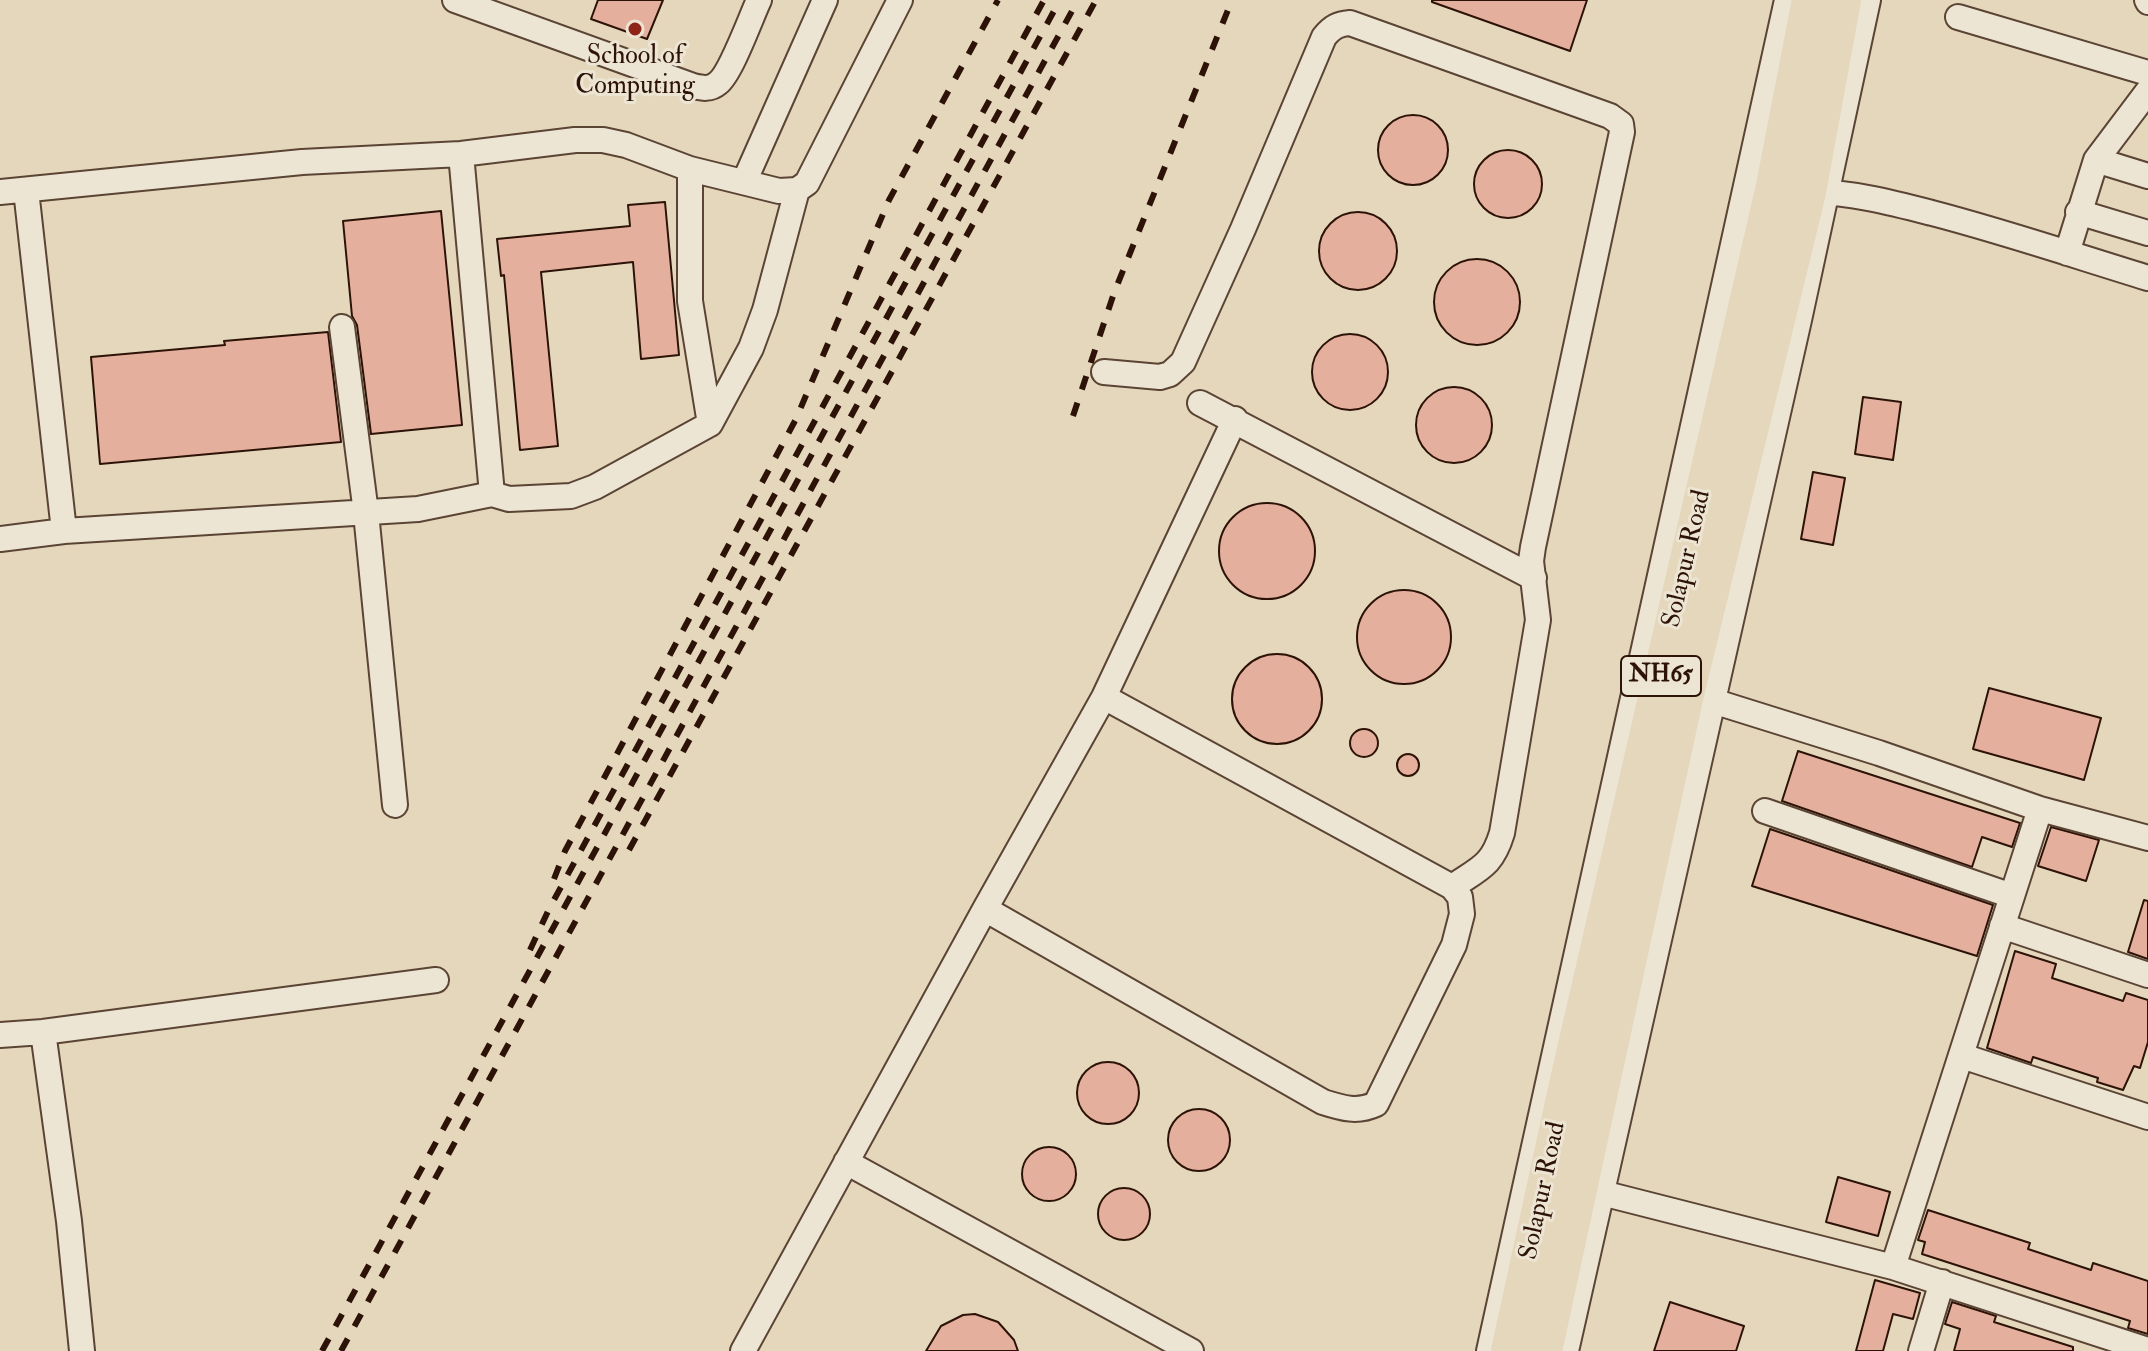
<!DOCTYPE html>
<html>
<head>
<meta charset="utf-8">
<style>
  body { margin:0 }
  canvas { display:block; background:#e4d7bc }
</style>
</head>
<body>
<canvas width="2148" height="1351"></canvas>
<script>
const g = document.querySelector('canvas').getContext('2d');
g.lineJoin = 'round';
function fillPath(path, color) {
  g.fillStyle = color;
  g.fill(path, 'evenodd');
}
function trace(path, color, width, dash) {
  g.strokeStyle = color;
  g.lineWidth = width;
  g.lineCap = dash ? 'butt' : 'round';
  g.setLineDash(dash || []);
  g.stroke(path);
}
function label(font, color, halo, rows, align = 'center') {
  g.font = font + ' "IM FELL Double Pica",serif';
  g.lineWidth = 6;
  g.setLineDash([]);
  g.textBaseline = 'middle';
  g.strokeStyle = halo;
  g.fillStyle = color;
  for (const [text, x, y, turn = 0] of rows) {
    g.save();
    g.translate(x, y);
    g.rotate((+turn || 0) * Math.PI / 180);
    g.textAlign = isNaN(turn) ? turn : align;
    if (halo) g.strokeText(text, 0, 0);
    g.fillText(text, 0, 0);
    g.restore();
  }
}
const building = new Path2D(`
  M598 0H663L647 39 591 19Z
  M1432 0H1587L1570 51 1432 2Z
  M1378 150a35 35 0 1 1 70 0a35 35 0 1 1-70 0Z
  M1474 184a34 34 0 1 1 68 0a34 34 0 1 1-68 0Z
  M665 202 679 355 641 359 633 262 541 272 558 446 520 450 504 275 501 276 497 239 630 226 628 205Z
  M441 211 462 425 371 434 357 325 352 316 343 221Z
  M1319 251a39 39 0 1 1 78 0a39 39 0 1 1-78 0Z
  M1434 302a43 43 0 1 1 86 0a43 43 0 1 1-86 0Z
  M328 332 341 442 100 464 91 357 225 345 224 341Z
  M1312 372a38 38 0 1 1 76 0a38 38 0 1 1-76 0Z
  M1416 425a38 38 0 1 1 76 0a38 38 0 1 1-76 0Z
  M1863 397 1901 402 1893 460 1855 454Z
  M1813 472 1845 478 1833 545 1801 539Z
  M1219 551a48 48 0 1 1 96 0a48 48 0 1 1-96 0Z
  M1357 637a47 47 0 1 1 94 0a47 47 0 1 1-94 0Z
  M1232 699a45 45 0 1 1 90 0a45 45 0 1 1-90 0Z
  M1989 688 2101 718 2084 780 1973 749Z
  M1350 743a14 14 0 1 1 28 0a14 14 0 1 1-28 0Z
  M1798 751 2020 823 2012 847 1982 837 1972 867 1782 801Z
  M1397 765a11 11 0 1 1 22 0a11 11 0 1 1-22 0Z
  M2051 827 2099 840 2086 881 2038 866Z
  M1770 829 1993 905 1977 956 1752 886Z
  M2144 900 2148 901V959L2128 952Z
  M2015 951 2056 964 2052 978 2123 1001 2126 993 2148 1000V1042L2140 1068 2134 1066 2123 1090 2097 1082 2098 1078 2033 1057 2031 1063 1987 1048Z
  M1077 1093a31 31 0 1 1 62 0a31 31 0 1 1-62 0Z
  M1168 1140a31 31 0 1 1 62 0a31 31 0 1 1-62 0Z
  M1022 1174a27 27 0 1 1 54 0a27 27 0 1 1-54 0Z
  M1838 1177 1890 1192 1878 1236 1826 1222Z
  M1098 1214a26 26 0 1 1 52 0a26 26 0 1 1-52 0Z
  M1928 1210 2030 1243 2028 1249 2091 1270 2093 1263 2148 1281V1334L2128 1328 2130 1321 1922 1254 1925 1242 1918 1240Z
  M1875 1280 1920 1293 1913 1319 1893 1314 1883 1351H1856Z
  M1670 1302 1744 1326 1736 1351H1654Z
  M1952 1302 1996 1316 1994 1322 2073 1347V1351H1954L1960 1329 1945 1324Z
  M975 1314 998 1322 1014 1340 1018 1351H926L941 1326 963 1315Z`);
fillPath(building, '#e4b09d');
trace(building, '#2d1307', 2);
const minor = new Path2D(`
  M455 0 693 86C702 88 710 90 718 83 731 73 751 17 759 0
  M2147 0 2148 2
  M1958 17 2148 73
  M461 154 492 494
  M2096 160 2148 176
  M690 169V301L710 424
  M745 180 825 0
  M26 190 64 531
  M0 192 302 162 461 154 575 140H603L626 145 690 169 779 191 797 190 807 183 900 0
  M1812 192C1851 192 1893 203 1932 213 2005 232 2076 256 2148 278
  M2078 212 2148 233
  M2067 253 2096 160 2148 91
  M342 327 366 513 395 805
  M1104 372 1160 377 1170 374 1183 362 1243 229 1324 37C1332 27 1338 24 1350 23L1610 116 1621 124 1622 132 1533 547 1531 561 1538 620 1502 833C1492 866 1480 868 1452 887
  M1200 403 1534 578
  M0 539 64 531 418 509 492 494 509 499 571 496 595 487 710 424 751 348 765 310 797 190
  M1700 697 1879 753 2040 809 2148 838
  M1765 811 2012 896
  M985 909 1323 1102C1342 1108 1357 1113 1376 1104L1454 945 1462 914 1460 897 1452 887 1104 697
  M2002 926 2148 975
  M43 1032 69 1221 82 1351
  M0 1035 43 1032 436 980
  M1962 1056 2148 1117
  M846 1162 1191 1351
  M1602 1193 1893 1267 2040 809
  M1893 1267 2148 1350
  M743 1351 985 909 1104 697 1235 419
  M1489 1351 1787 0
  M1566 1351 1799 320 1868 0
  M1921 1351 1942 1282`);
const highway = new Path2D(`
  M1509 1351 1568 1080 1774 186 1810 0
  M1544 1351 1686 694 1808 192 1843 0`);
trace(minor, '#5b4434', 28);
trace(highway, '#2d1307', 40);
trace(minor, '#ede5d3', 24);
trace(highway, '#e4d7bc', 36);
trace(new Path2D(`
  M1073 416 1114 293 1232 0
  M629 850 1096 0
  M554 879 565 851 796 419 889 200 998 0
  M530 950 549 909 1044 0
  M322 1351 1060 0
  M341 1351 1078 0`), '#2d1307', 6, [14, 14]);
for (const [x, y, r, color] of [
  [635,29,8,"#8f2418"]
]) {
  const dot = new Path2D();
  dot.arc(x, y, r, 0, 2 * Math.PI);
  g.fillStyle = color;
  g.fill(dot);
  trace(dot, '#ede5d3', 3);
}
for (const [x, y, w] of [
  [1661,676,80]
]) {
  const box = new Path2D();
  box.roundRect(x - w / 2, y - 20, w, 40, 6);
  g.fillStyle = '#ede5d3';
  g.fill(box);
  trace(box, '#2d1307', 2);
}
label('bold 24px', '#2d1307', null, [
  ["NH65",1661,676]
]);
label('26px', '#2d1307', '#ede5d3', [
  ["School of",635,57],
  ["Computing",635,87]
]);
label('26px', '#2d1307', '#ede5d3', [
  ["Solapur Road",1688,559,-77],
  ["Solapur Road",1544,1191,-78]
]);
</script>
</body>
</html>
